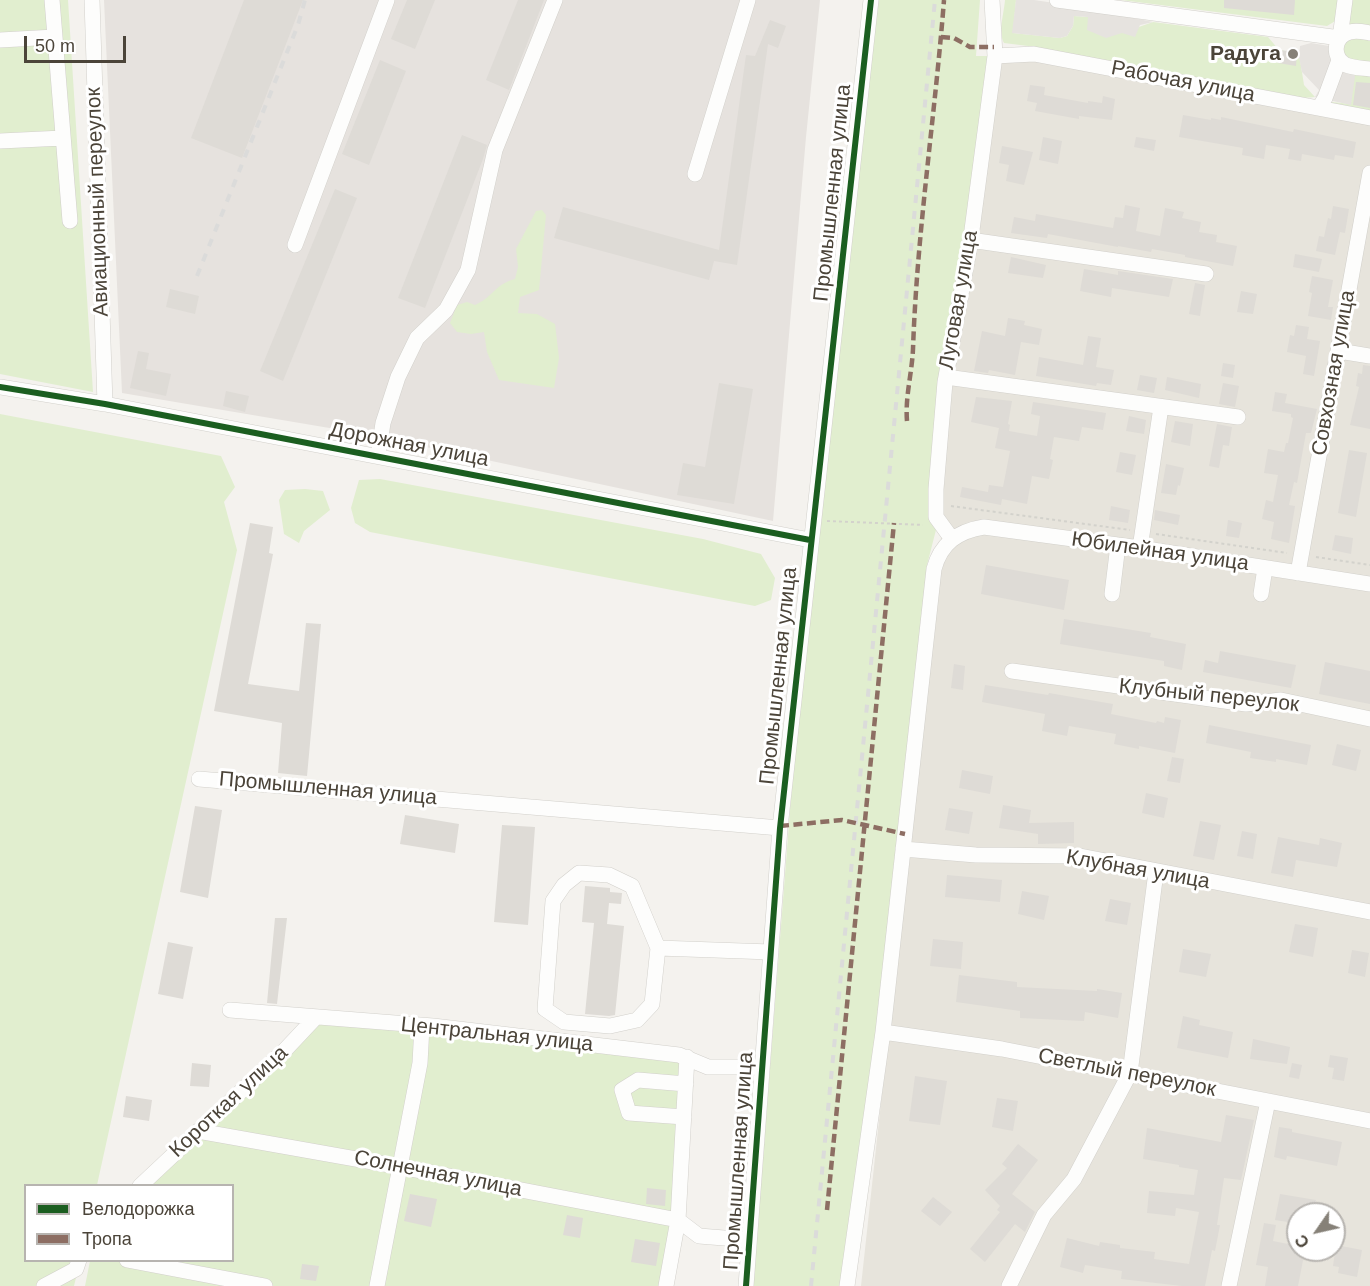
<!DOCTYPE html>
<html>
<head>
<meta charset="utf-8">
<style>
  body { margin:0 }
  #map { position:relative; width:1370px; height:1286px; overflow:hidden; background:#f4f2ee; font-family:Helvetica,sans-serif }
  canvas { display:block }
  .legend { position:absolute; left:24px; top:1184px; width:210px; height:78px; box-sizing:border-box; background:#fff; border:2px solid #b7b4b0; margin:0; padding:8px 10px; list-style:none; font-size:18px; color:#4b4439 }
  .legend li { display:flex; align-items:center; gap:12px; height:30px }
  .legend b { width:30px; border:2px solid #b7b4b0 }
  .north { position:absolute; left:1286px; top:1202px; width:60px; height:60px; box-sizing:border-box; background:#fff; border:2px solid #b7b4b0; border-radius:50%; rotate:236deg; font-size:16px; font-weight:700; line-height:24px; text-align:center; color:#4b4439 }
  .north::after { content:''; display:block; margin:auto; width:21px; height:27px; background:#868178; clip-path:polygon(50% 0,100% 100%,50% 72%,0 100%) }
  .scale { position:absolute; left:24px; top:36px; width:102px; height:27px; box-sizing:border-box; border:3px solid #4b4439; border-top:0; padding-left:8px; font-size:18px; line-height:21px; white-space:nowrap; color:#4b4439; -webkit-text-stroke:4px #fff; paint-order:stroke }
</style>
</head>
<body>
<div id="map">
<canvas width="1370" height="1286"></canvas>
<ul class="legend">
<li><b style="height:8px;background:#1b5e20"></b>Велодорожка</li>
<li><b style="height:8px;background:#8d6e63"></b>Тропа</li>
</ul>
<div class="north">С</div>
<div class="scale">50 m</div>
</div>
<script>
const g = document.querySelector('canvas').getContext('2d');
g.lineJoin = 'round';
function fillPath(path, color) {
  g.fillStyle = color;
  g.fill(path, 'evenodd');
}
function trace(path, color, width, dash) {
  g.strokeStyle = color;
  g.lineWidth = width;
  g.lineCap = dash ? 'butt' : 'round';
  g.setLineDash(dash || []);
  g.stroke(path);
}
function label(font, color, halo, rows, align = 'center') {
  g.font = font + ' Helvetica,sans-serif';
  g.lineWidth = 6;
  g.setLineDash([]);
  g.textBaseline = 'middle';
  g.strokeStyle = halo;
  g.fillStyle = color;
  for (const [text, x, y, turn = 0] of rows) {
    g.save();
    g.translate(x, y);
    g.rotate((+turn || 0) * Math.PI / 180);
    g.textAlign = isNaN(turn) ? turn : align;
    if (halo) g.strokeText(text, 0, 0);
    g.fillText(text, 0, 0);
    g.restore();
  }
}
fillPath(new Path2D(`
  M1030 58 1370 125V1286H861L939 570 950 384 998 60ZM1298 1214H1334V1250H1298Z`), '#e7e4dc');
fillPath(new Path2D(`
  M104 0H820L806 137 773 521 365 434 122 393Z`), '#e6e2de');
fillPath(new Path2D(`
  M0 0H68L93 392 0 374Z
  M876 0H980L976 56H989L965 237 937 526 927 565 874 1046 840 1286H753L802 656Z
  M1005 0H1016L1013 33 1060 38 1067 36 1073 26 1074 16 1088 17 1122 33 1153 22 1268 37 1279 50 1299 53 1304 85 1315 97 1303 98 1036 47 1004 43C998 32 1004 13 1005 0Z
  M1121 0H1340L1337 20 1327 26Z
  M1349 0H1370V28L1352 26 1347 21Z
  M1349 38 1370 39V63L1351 61 1343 52V44Z
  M1352 71 1370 73V114L1333 106 1332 102 1351 104Z
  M542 210 546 215 539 290 520 297 518 313 537 314 555 324 559 358 554 388 499 380 487 352 484 332 471 334 457 332 450 323 457 305 467 302 475 305C492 298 495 284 515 279L518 267 516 249 536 211Z
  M0 414 221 456 235 487 224 502 237 550 97 1185 26 1186V1260L80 1261 74 1286H0Z
  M380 479 703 539 761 554 775 578 771 600 755 606 370 532 355 523 351 508 359 480Z
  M305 489 323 491 330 510 304 531 299 543 284 534 279 500 285 490Z
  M316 1022 690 1061 664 1286H85L90 1261 232 1260V1186L143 1185Z`), '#e1eecf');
fillPath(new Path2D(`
  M1016 0H1034L1075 6 1153 22 1140 25 1135 37 1122 33 1106 38 1087 30 1088 17 1074 16 1073 26 1067 36 1060 38 1012 33Z
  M1311 43 1335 47 1350 66 1355 76 1351 105 1315 97 1319 90 1302 72 1299 58 1300 46Z`), '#e6e3df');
fillPath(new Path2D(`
  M244 0H303L242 158 191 138Z
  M407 0H435L415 49 391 39Z
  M518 0H544L509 90 486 80Z
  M1224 0H1295L1294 15 1224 8Z
  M770 20 786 26 778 48 768 44 737 265 714 261 709 280 554 238 563 207 719 250 746 55 755 56Z
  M1279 50 1297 52 1296 66 1278 63Z
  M380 60 406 71 369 165 342 154Z
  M1356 82 1370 83V108L1353 105Z
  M1030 85 1045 87 1044 95 1088 103V101L1102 103 1103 96 1115 99 1112 120 1079 116V119L1035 111 1037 103 1027 101Z
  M1183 115 1211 120V118L1221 120V117L1293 132 1294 129 1356 142 1353 158 1335 155 1334 160 1302 154 1301 161 1288 159 1290 149 1266 145 1264 159 1242 155 1243 148 1179 137Z
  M462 135 487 145 483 159 425 308 398 298Z
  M1043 137 1062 141 1058 164 1039 160Z
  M1136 137 1156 140 1154 151 1134 147Z
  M1002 146 1033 152 1024 185 1006 181 1009 165 999 163Z
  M335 189 357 198 283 381 260 371Z
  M1125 205 1140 208 1136 231 1160 236 1165 208 1184 212 1182 218 1201 222 1199 232 1217 235 1216 242 1237 246 1233 266 1185 257V255L1152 249 1151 252 1118 246V247L1048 234 1047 238 1011 233 1014 217 1035 221 1036 214 1113 228 1115 217 1123 218Z
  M1333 206 1349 209 1345 233 1340 232 1335 255 1316 251 1319 236 1324 237 1328 218 1331 219Z
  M1295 254 1322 259 1319 272 1293 267Z
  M1011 257 1046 265 1043 278 1008 273Z
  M1084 269 1118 275V271L1173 279 1169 297 1112 288 1111 297 1080 291Z
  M1312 276 1333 280 1328 307H1333L1331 320 1308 316 1312 293 1309 292Z
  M1195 283 1205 285 1200 316 1189 314Z
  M170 289 199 296 195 314 166 307Z
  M1241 291 1257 294 1253 314 1237 312Z
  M1008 318 1025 321 1024 325 1042 329 1039 345 1021 342 1015 375 989 370 988 373 974 371 982 331 1005 336Z
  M1296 325 1309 327 1307 339 1320 341 1314 376 1303 374 1306 356 1287 352 1290 335 1294 336Z
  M1088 336 1101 338 1096 367 1114 370 1111 385 1097 383 1096 386 1036 376 1039 357 1083 365Z
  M138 351 149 353 146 369 171 374 166 396 130 388Z
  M1223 363 1235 365 1233 378 1221 376Z
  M1363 365 1370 366V429L1350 425 1359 387 1356 386 1358 373 1362 374Z
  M1140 375 1157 378 1154 393 1137 390Z
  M1167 377 1201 384 1199 398 1165 390Z
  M719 383 753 389 734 504 677 495 683 463 705 467Z
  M1223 383 1239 386 1235 407 1219 404Z
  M226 391 249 396 245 412 223 406Z
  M1275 392 1287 394 1285 403 1317 409 1311 433H1306L1297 483 1294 482 1289 505 1295 506 1289 543 1271 539 1274 522 1262 519 1266 500 1273 502 1278 475 1264 473 1268 449 1284 452 1286 443H1288L1293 418 1291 417V414L1272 411Z
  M976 397 1012 401 1008 424 1010 425 1009 431 1037 436 1040 416 1031 414 1033 402 1106 413 1103 430 1082 427 1079 441 1054 437 1050 459 1053 460 1049 479 1032 476 1027 504 1002 499 1001 505 960 497 962 487 988 492 989 485 1003 487 1010 451 995 448 999 428 971 422Z
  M1129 416 1146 420 1144 434 1126 431Z
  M1175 421 1193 424 1190 446 1171 442Z
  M1217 424 1232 427 1229 446 1223 445 1219 468 1209 466Z
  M1349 450 1367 453 1356 517 1338 513Z
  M1120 452 1136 455 1132 475 1116 472Z
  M1166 464 1184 468 1180 486 1178 485 1176 495 1161 493Z
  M1111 506 1130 510 1128 523 1109 520Z
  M1155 510 1180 515 1178 525 1154 520Z
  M1228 520 1242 523 1239 538 1226 536Z
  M250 523 273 527 269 553 273 554 248 684 299 691 306 623 321 624 307 776 278 773 282 723 214 711Z
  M1335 535 1353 538 1351 554 1332 550Z
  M986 565 1069 580 1064 610 981 594Z
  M1064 619 1151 633 1150 637 1186 644 1182 670 1164 666V661L1060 644Z
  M1220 651 1296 665 1291 688 1203 672 1205 660 1218 663Z
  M1325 662 1370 671V704L1319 694Z
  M954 664 965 666 963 690 951 688Z
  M985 685 1048 695 1049 693 1113 704 1111 714 1156 723 1157 721 1164 723 1165 717 1181 720 1175 753 1139 746V749L1114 744 1116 734 1069 726 1067 736 1042 731 1045 714 982 702Z
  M1209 725 1311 745 1307 765 1276 759V762L1250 758 1251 752 1206 743Z
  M1337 744 1361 750 1356 771 1332 765Z
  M1172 757 1184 759 1180 783 1167 781Z
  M962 770 993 776 990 794 959 788Z
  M1146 793 1168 798 1164 818 1142 813Z
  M1003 805 1031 810 1029 823 1074 822V843L1038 844V834L999 828Z
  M195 806 222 810 208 898 180 892Z
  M949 808 973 812 969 834 945 830Z
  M405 815 459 824 455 853 400 844Z
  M1200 821 1221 825 1214 860 1193 856Z
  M502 825 535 827 528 925 494 922Z
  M1242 831 1257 834 1253 859 1237 856Z
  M1278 837 1319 845 1320 838 1342 843 1337 867 1296 860 1293 877 1271 873Z
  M947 875 1002 880 1000 902 945 897Z
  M585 886 610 888V892L622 893 621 904 609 903 607 924 624 926 615 1015 609 1016 585 1014 594 923 582 922Z
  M1022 891 1049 896 1044 920 1018 914Z
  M1110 899 1131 903 1127 925 1105 921Z
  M275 918H287L277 1004 267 1003Z
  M1295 924 1318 928 1313 957 1289 952Z
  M933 939 963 942 961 969 930 966Z
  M168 942 193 947 183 999 158 994Z
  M1183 949 1211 954 1206 977 1179 972Z
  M1352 950 1369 953 1365 977 1348 973Z
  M959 975 1017 982V987L1097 991V989L1122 993 1118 1018 1085 1012 1084 1021 1020 1018V1011L956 1002Z
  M1183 1016 1200 1020 1199 1025 1233 1032 1228 1058 1177 1048Z
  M1253 1039 1290 1047 1287 1064 1250 1059Z
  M1330 1055 1348 1058 1344 1081 1332 1079 1334 1068 1328 1067Z
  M192 1063 211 1065 209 1087 190 1086Z
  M1292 1063 1302 1065 1299 1079 1289 1077Z
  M915 1076 947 1081 940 1125 909 1121Z
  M126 1096 152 1100 149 1121 123 1117Z
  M997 1098 1018 1101 1013 1131 992 1127Z
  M1226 1115 1254 1120 1241 1180 1224 1178 1217 1225H1220L1215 1251 1212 1250 1205 1286H1182L1121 1279 1122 1271 1085 1265 1083 1273 1060 1267 1067 1238 1099 1246 1100 1242 1120 1245V1248L1155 1252 1154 1259 1189 1264 1199 1212 1176 1208 1175 1216 1147 1213 1149 1191 1194 1195 1198 1170 1179 1167V1165L1143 1159 1147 1128 1221 1142Z
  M1279 1127 1292 1129V1132L1342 1142 1337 1166 1287 1156 1286 1160 1274 1157Z
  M1018 1144 1038 1160 1012 1194 1035 1212 1025 1232 1015 1224 985 1262 970 1249 1000 1212 997 1210 1000 1206 985 1190 1007 1168 1002 1164Z
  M647 1188 666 1190 665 1206 646 1204Z
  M410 1194 437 1199 431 1227 404 1221Z
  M1280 1194 1316 1200 1313 1214H1296L1294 1223 1275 1220Z
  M933 1197 952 1212 940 1226 921 1211Z
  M567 1215 583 1218 580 1238 563 1235Z
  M1264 1223 1276 1225 1273 1241 1298 1246V1250H1305L1298 1286H1265L1268 1267 1256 1265Z
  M635 1239 660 1243 656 1266 631 1262Z
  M1336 1245 1362 1250 1357 1277 1338 1273 1339 1267 1333 1266Z
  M302 1264 319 1266 316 1281 300 1279Z`), '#dedbd6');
const minor = new Path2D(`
  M52 0 70 221
  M92 0 105 404
  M1057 0 1340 38 1345 0
  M1370 33C1364 32 1357 30 1350 32 1334 36 1331 57 1346 65 1353 68 1362 68 1370 69
  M0 40 55 37
  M995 56 1034 54 1370 118
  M1319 108 1325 98 1339 60
  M0 141 63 138
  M695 174 748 0
  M970 240 1206 274
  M295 245 387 0
  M1339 351 1370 356
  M946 377 1238 417
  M0 387 105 404 810 540
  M378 456 383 423 398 377 417 338 446 310 468 270 495 150 555 0
  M952 539 936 517V489L945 382 970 245 995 56 992 0
  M1140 548 1161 407
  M1298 573 1370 173
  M1112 594 1118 545
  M1261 594 1265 568
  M1012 671 1246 704 1281 700 1370 719
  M199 779 780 828
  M903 849 976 855 1080 856 1370 912
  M658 948 652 1004 637 1020 610 1026 564 1022 545 1009 553 901 564 885 579 873 609 875 632 886 658 948 771 952
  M230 1010 433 1026 679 1055 708 1067H762
  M883 1032 1002 1049 1370 1121
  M684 1117 629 1113 622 1090 638 1080 686 1084
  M198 1131 401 1167 678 1220 699 1236 749 1240
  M140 1186 285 1050 316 1017
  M127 1260 265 1286
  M44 1286 76 1269 79 1260
  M377 1286 420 1063 422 1026
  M666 1286 678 1220 687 1057
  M746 1286 780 828 871 0
  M847 1286 883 1032 934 569C941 543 958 531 984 527L1140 548 1370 584
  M1009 1286 1044 1215 1074 1179 1130 1073 1156 872
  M1229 1286 1268 1101`);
trace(minor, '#d2d0cb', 16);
trace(new Path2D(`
  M951 506 1130 530
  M827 521 923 525
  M1156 534 1287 553
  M1316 557 1370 565`), '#d3d2cc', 2, [3, 3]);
trace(minor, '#fdfdfc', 15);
trace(new Path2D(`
  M197 276 298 25 305 0
  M811 1286 935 0`), '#dbdbda', 4, [8, 8]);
trace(new Path2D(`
  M941 37 954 38 970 47H994
  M907 421C905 397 912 373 913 349 917 232 935 116 944 0
  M780 826 842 820 905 834
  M827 1210 894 523`), '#8d6e63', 4.5, [9, 4.5]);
trace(new Path2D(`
  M0 387 105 404 810 540
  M746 1286 780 828 871 0`), '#1b5e20', 6);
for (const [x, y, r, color] of [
  [1293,54,6,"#868178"]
]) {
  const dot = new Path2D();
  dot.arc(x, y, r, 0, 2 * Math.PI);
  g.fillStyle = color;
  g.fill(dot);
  trace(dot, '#fff', 2);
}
label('bold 21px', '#4b4439', '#fff', [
  ["Радуга",1281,54]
], 'right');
label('21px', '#4b4439', '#fff', [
  ["Рабочая улица",1183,82,11],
  ["Промышленная улица",833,193,-84],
  ["Авиационный переулок",98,202,-92],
  ["Луговая улица",959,300,-80],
  ["Совхозная улица",1334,373,-80],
  ["Дорожная улица",409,445,11],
  ["Юбилейная улица",1160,552,8],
  ["Промышленная улица",779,676,-84],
  ["Клубный переулок",1209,696,6],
  ["Промышленная улица",328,789,5],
  ["Клубная улица",1138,870,10],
  ["Центральная улица",497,1035,6],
  ["Светлый переулок",1127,1073,11],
  ["Короткая улица",229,1102,-43],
  ["Промышленная улица",739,1161,-86],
  ["Солнечная улица",438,1174,11]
]);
</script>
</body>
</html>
